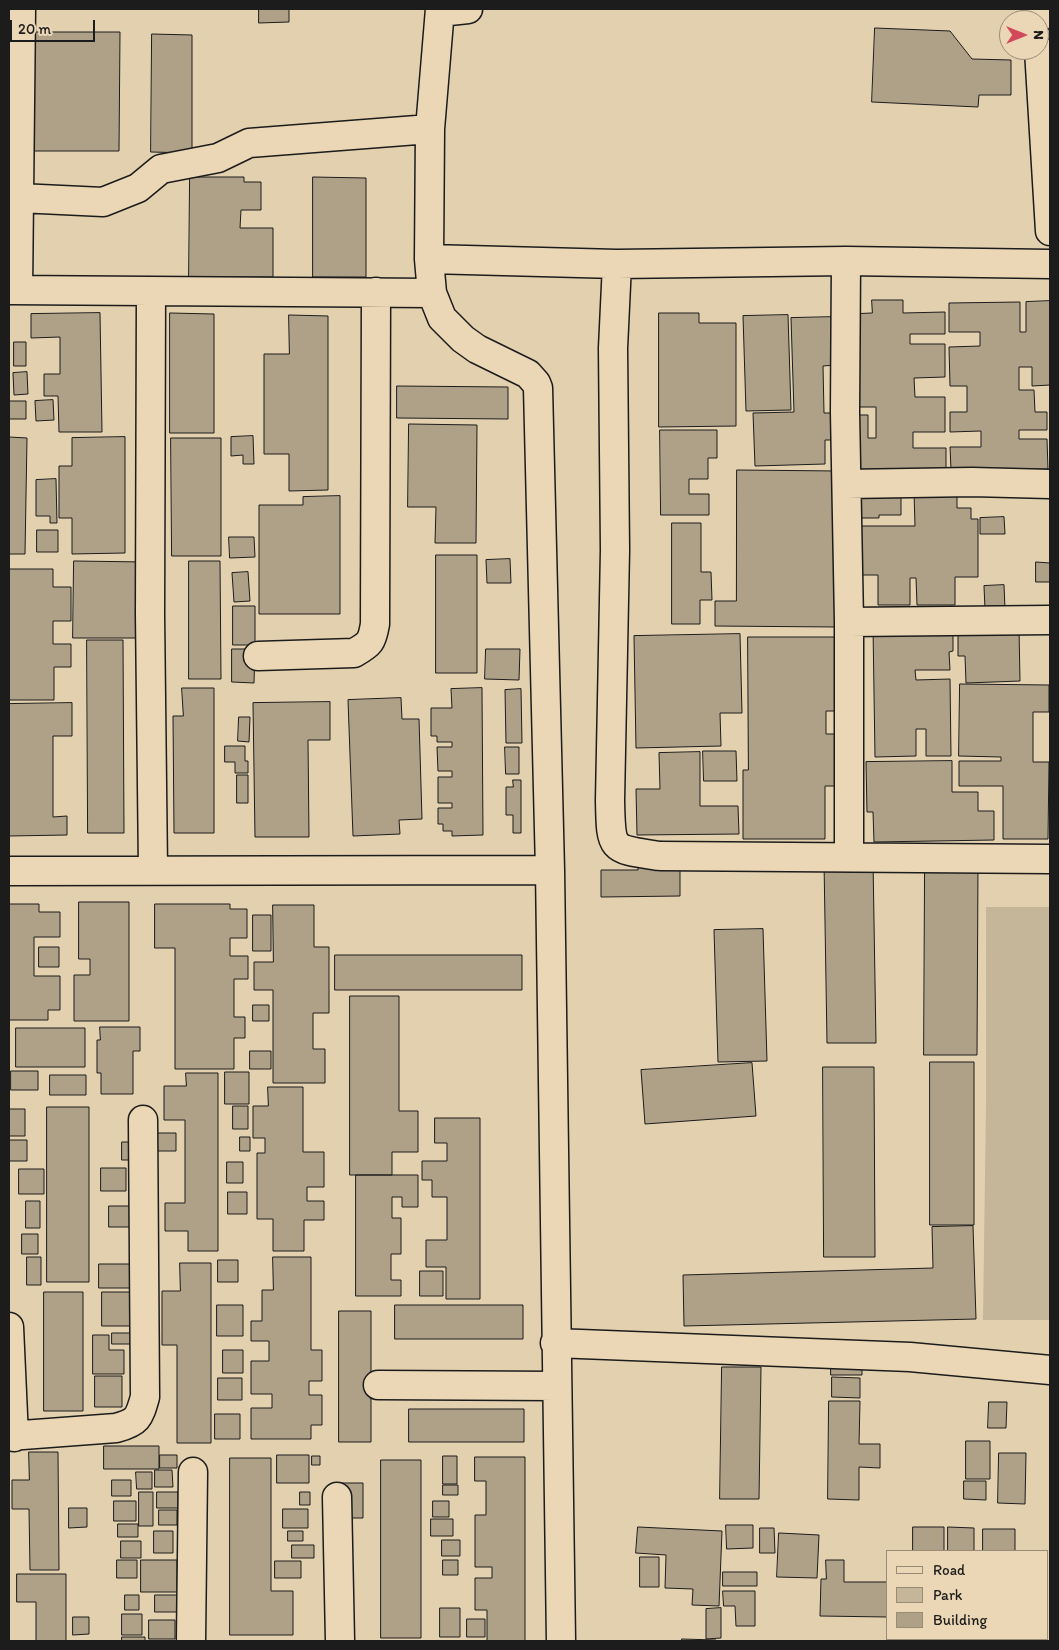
<!DOCTYPE html>
<html>
<head>
<meta charset="utf-8">
<style>
  body { margin:0 }
  #map { position:relative; width:1059px; height:1650px; overflow:hidden; background:#e3d0af; font-family:Itim,sans-serif }
  canvas { display:block }
  .frame { position:absolute; inset:0; border:10px solid #1c1c1c; pointer-events:none }
  .legend { position:absolute; left:886px; top:1550px; width:162px; height:90px; box-sizing:border-box; background:#ebd7b5; border:1px solid #988c78; margin:0; padding:6px 9px; list-style:none; font-size:15px; color:#1c1c1c }
  .legend li { display:flex; align-items:center; gap:10px; height:25px }
  .legend b { width:25px; border:1px solid #988c78 }
  .north { position:absolute; left:999px; top:10px; width:50px; height:50px; box-sizing:border-box; background:#ebd7b5; border:1px solid #988c78; border-radius:50%; rotate:90deg; font-size:14px; font-weight:700; line-height:20px; text-align:center; color:#1c1c1c }
  .north::after { content:''; display:block; margin:auto; width:18px; height:22px; background:#d1495b; clip-path:polygon(50% 0,100% 100%,50% 72%,0 100%) }
  .scale { position:absolute; left:10px; top:20px; width:85px; height:22px; box-sizing:border-box; border:2px solid #1c1c1c; border-top:0; padding-left:6px; font-size:15px; line-height:18px; white-space:nowrap; color:#1c1c1c; -webkit-text-stroke:4px #ebd7b5; paint-order:stroke }
</style>
</head>
<body>
<div id="map">
<canvas width="1059" height="1650"></canvas>
<div class="frame"></div>
<ul class="legend">
<li><b style="height:6px;background:#ebd7b5"></b>Road</li>
<li><b style="height:14px;background:#c5b599"></b>Park</li>
<li><b style="height:14px;background:#afa188"></b>Building</li>
</ul>
<div class="north">N</div>
<div class="scale">20 m</div>
</div>
<script>
const g = document.querySelector('canvas').getContext('2d');
g.lineJoin = 'round';
function fillPath(path, color) {
  g.fillStyle = color;
  g.fill(path, 'evenodd');
}
function trace(path, color, width, dash) {
  g.strokeStyle = color;
  g.lineWidth = width;
  g.lineCap = dash ? 'butt' : 'round';
  g.setLineDash(dash || []);
  g.stroke(path);
}
fillPath(new Path2D(`
  M986 907H1050V1320H983L986 1105Z`), '#c5b599');
const building = new Path2D(`
  M259 9H289V22L259 23Z
  M875 28 950 31 972 59 1011 60V95H979L978 107 872 102Z
  M31 32H120L119 151H31Z
  M152 34 192 35V153L151 152Z
  M190 177H244V182H261V210H241L240 228H273V277H189Z
  M313 177 366 178V277H313Z
  M872 300H903V313L945 312V334H910V344H945V377L914 378 915 397H945V432H913V448H946V469H928V480L849 481V415H868V438H876V407H850V314L872 313Z
  M1050 301V385L1032 386V367H1019V390H1034L1035 412H1047V430H1019V439H1047L1048 469 951 470 950 447H981V431L950 432V412H967V386H950L949 347 980 346V332H949V303L1020 302V332H1026V302Z
  M100 313 102 432H59L58 396H44V374H60V337L31 338V314Z
  M170 313 214 314V433H170Z
  M659 313H699V323H736V426L659 427Z
  M289 315 328 316V490L289 491V454H264V354H289Z
  M788 315 791 410 746 411 743 316Z
  M835 317 836 365 823 366 824 413H836V440H825V464L755 466 753 413 794 412 791 318Z
  M14 342H26V366H14Z
  M27 372 28 394 14 395 13 373Z
  M397 386 508 387V419L397 418Z
  M53 400 54 420 36 421 35 401Z
  M9 401H26V419H9Z
  M409 424 477 425 476 543H435L436 507H408Z
  M660 430H717V458H708V479H689V494H709V515H661Z
  M253 436 254 464H243V455L231 456V437Z
  M9 437 27 438 25 554H9Z
  M125 437V553L72 554V518H59V466H72V438Z
  M171 438H221V556H172Z
  M737 470 838 471 837 627 715 626V601H736Z
  M56 479 57 523H50V516H36V480Z
  M861 491H901V515H879V518H861Z
  M957 491V508H971V519H978V577H955V605H917L916 578H910V605H878V575H860V526H915L914 492Z
  M340 496V614H259V505H303V497Z
  M1004 517 1005 534H980V518Z
  M672 523H701V572H711L712 600H700V624H672Z
  M37 530H58V552H37Z
  M229 537H254L255 557 230 558Z
  M436 555H477V673H436Z
  M510 559 511 583H487L486 560Z
  M74 561 146 562V638H73Z
  M189 561H220L221 679H189Z
  M1036 562 1050 563V582H1036Z
  M9 569H53V587H71V621H53V644H71V667H54V700H9Z
  M248 572 250 601 234 602 232 573Z
  M1004 585 1005 609H985L984 586Z
  M233 606H255V645H233Z
  M953 625V651L949 652 950 670H915L916 680 950 679 951 756H926V729H916V756L875 757 873 627Z
  M1019 628 1020 681 966 683 965 656H958V630Z
  M740 634 742 713H720L721 746 636 748 634 636Z
  M748 637H842V711H826V734H842V786H825V839H743V770H748Z
  M87 640H123L124 833H88Z
  M232 649H255L254 683 232 682Z
  M486 649H520L519 680 485 679Z
  M960 684 1049 685V712H1033V762H1049L1048 839H1003V786H959V761H1001V757L959 756Z
  M182 688H214V833H174L173 716H183Z
  M482 688 483 835 452 836V831H443V824H438V808H452V803H438V777H452V771H438L437 747H452V742H437V736H431V708H452L451 689Z
  M521 689 522 743H506L505 690Z
  M401 698 402 719H419L422 819 399 820 400 834 353 836 348 700Z
  M330 702V740H308L309 837H255L253 703Z
  M72 703V736H53V817L67 816V835L9 836V704Z
  M239 717H250L249 742 238 741Z
  M225 746H245V761H248V773H235V762H225Z
  M505 747H519V774H506Z
  M703 751H736L737 781H704Z
  M700 752V806H738L739 834 637 835 636 789H660L659 753Z
  M952 761V792H978V811H994V840L874 842 873 812H867L866 762Z
  M237 775H248V803H237Z
  M513 780H521V833H513V815H506V787H513Z
  M873 860 876 1043H827L824 861Z
  M680 864V896L601 897V870H638V865Z
  M925 864 978 865 977 1055H924Z
  M79 902H129V1021H74V975H90V959H79Z
  M9 904H39V912H60V937H34V976H60V1010H48V1020H9Z
  M155 904H230V909H247V938H230V956H248V979H234V1017H245V1038H234V1069H175V948H155Z
  M273 905H314V947H329V1013H313V1049H325V1083H273V990H254V962H273Z
  M253 915H271V951H253Z
  M763 929 767 1061 718 1062 714 930Z
  M39 947H59V967H39Z
  M335 955H522V990H335Z
  M350 996H399V1111H418V1152H392V1175H350Z
  M253 1005H269V1021H253Z
  M100 1027H140V1051H133V1094H101V1073H97V1040H100Z
  M16 1028H85V1067H16Z
  M250 1051H271V1069H250Z
  M930 1062H974V1225H930Z
  M752 1063 756 1116 645 1124 641 1070Z
  M823 1067H874L875 1257H824Z
  M11 1071H38V1090H11Z
  M225 1072H249V1104H225Z
  M186 1073H218V1251H188V1231H165V1203H185V1120H164V1086H186Z
  M50 1075H86V1095H50Z
  M268 1087H303V1152H324V1187H307V1201H324V1220H304V1251H273V1219H257V1153H265V1138H253V1106H268Z
  M233 1106H248V1129H233Z
  M47 1107H89V1282H47Z
  M9 1109H25V1136H9Z
  M435 1118H480V1299H446V1267H426V1240H447V1197H432V1180H422V1161H447V1143H435Z
  M156 1133H176V1151H156Z
  M240 1137H250V1151H240Z
  M9 1140H27V1161H9Z
  M122 1142H134V1160H122Z
  M227 1162H243V1183H227Z
  M101 1168H126V1191H101Z
  M19 1169H44V1194H19Z
  M356 1175H418V1207H402V1197H392V1218H401V1254H391V1280H401V1296H356Z
  M228 1192H247V1214H228Z
  M26 1201H40V1228H26Z
  M109 1206H138V1227H109Z
  M973 1226 976 1319 684 1326 683 1275 933 1268 932 1227Z
  M22 1234H38V1254H22Z
  M27 1257H41V1285H27Z
  M273 1257H311V1350H322V1381H309V1395H322V1425H311V1439H251V1408H272V1394H251V1361H269V1341H251V1321H262V1290H273Z
  M218 1260H238V1282H218Z
  M180 1263H211V1443H177V1345H162V1291H180Z
  M99 1264H134V1288H99Z
  M420 1271H443V1296H420Z
  M44 1292H83V1411H44Z
  M102 1292H134V1326H102Z
  M217 1305H243V1336H217Z
  M395 1305H523V1339H395Z
  M339 1311H371V1442H339Z
  M112 1333H131V1344H112Z
  M93 1335H109V1350H124V1374H93Z
  M223 1350H243V1373H223Z
  M831 1357 862 1358V1375H831Z
  M722 1367H761L759 1499H720Z
  M95 1376H122V1407H95Z
  M832 1377 860 1378V1398L832 1397Z
  M218 1378H242V1400H218Z
  M829 1401H860L859 1444H880V1468L859 1467V1500L828 1499Z
  M989 1402H1007L1006 1428H988Z
  M409 1409H524V1442H409Z
  M215 1414H240V1439H215Z
  M966 1441H990V1479H966Z
  M104 1446H159V1469H104Z
  M29 1452H58L59 1570H30L29 1509H12V1480H29Z
  M999 1453H1026L1025 1504 998 1503Z
  M160 1455H177V1468H160Z
  M277 1455H309V1483H277Z
  M312 1456H320V1465H312Z
  M443 1456H457V1484H443Z
  M475 1457H525V1641H487V1610H475V1578H492V1567H475V1515H486V1481H475Z
  M230 1458H271V1591H293V1635H230Z
  M381 1460H421V1638H381Z
  M155 1470H172L173 1487H155Z
  M136 1472H152V1489H137Z
  M112 1480H131V1496H112Z
  M964 1481H986V1500L964 1499Z
  M342 1483H363V1518H342Z
  M443 1485H458V1495H443Z
  M139 1492H153V1526H139Z
  M157 1492H178V1508H157Z
  M300 1492H310V1505H300Z
  M114 1501H136V1521H114Z
  M433 1501H449V1517H433Z
  M69 1508H87V1527L69 1528Z
  M283 1509H308V1528H283Z
  M159 1510H177V1525H159Z
  M431 1519H453V1536H431Z
  M118 1524H138V1537H118Z
  M726 1525H753V1548L727 1549Z
  M638 1527 722 1531 719 1606 692 1605 693 1589 665 1588 666 1555 636 1553Z
  M913 1527H944V1551H913Z
  M948 1527 974 1528V1551H948Z
  M760 1528H774L775 1553H760Z
  M983 1529H1015V1551H983Z
  M154 1531H173V1553H154Z
  M288 1531H303V1541H288Z
  M779 1533 819 1535 817 1578 777 1577Z
  M442 1540H460V1556H442Z
  M121 1541H141V1558H121Z
  M292 1545H314V1558H292Z
  M640 1557H659V1587H640Z
  M117 1560H137V1578H117Z
  M141 1560H177V1592H141Z
  M443 1560H458V1575H443Z
  M826 1560H844V1582H888V1617L820 1616 821 1579H826Z
  M275 1561H301V1578H275Z
  M723 1572H757V1586H723Z
  M17 1574H66V1641H36V1602H17Z
  M723 1591H755V1626H736L735 1606H724Z
  M125 1595H139V1610H125Z
  M155 1595H177V1612H155Z
  M440 1608H460V1637H440Z
  M721 1608V1638L706 1639V1609Z
  M122 1614H142V1635H122Z
  M73 1617H89V1634L73 1635Z
  M467 1619H485V1637H467Z
  M149 1620H175V1639H149Z
  M122 1637H145V1641H122Z
  M682 1639 716 1640V1641H682Z
  M980 1639H1014V1641H980Z`);
fillPath(building, '#afa188');
trace(building, '#1c1c1c', 1);
const minor = new Path2D(`
  M440 9 430 129 429 259 432 293 442 318 463 339 477 349 528 374 536 383 538 388 550 870 561 1641
  M1037 9V20
  M440 12 468 9
  M1039 50 1050 231
  M19 198 103 202 138 188 161 169 218 158 249 143 430 129
  M429 259 617 264 846 261 1050 264
  M846 261 845 412 849 622V857
  M617 264 613 348 615 550 610 800C611 851 610 849 660 856L1050 859
  M9 290 432 293
  M18 290 21 9
  M151 292 150 614 153 870
  M847 484 972 482 1050 484
  M849 622 1050 620
  M258 656 354 653C370 644 372 642 375 624L376 292
  M9 871 550 870
  M9 1327 14 1437
  M555 1343 910 1357 1050 1370
  M378 1385 556 1386
  M9 1436 116 1428C138 1422 139 1418 145 1397L143 1120
  M337 1497 340 1641
  M191 1641 193 1472`);
trace(minor, '#1c1c1c', 31);
trace(minor, '#ebd7b5', 28);
</script>
</body>
</html>
